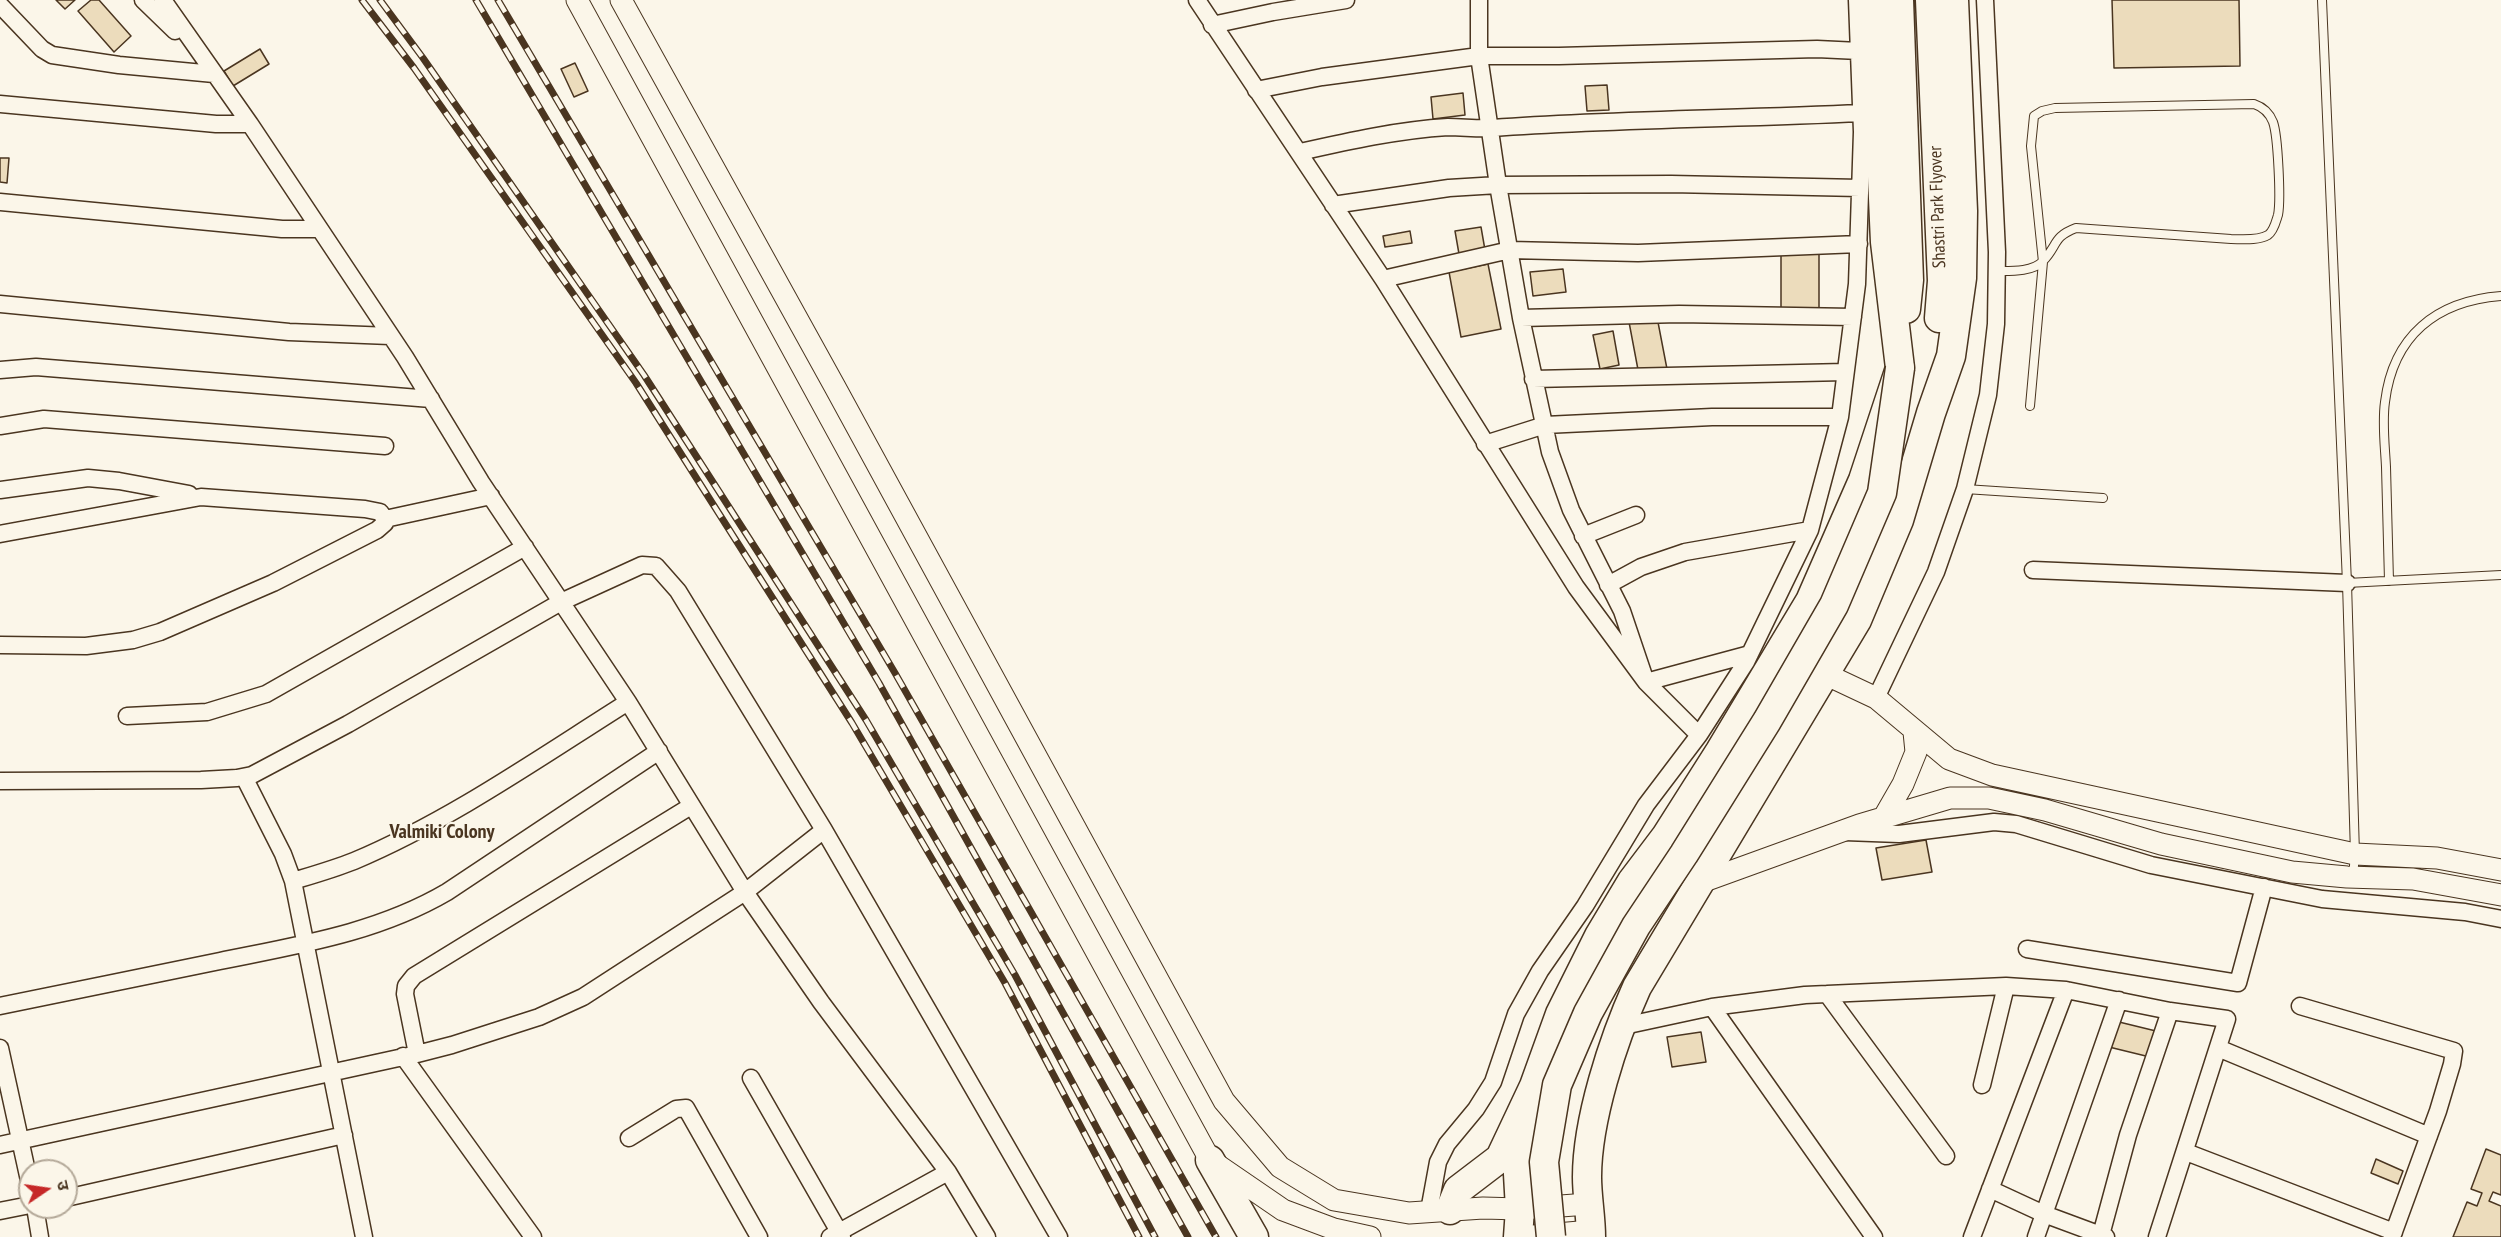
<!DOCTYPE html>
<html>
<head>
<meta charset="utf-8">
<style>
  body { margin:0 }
  #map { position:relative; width:2501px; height:1237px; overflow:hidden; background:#fbf6e9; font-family:"PT Sans Narrow","Noto Sans Devanagari",sans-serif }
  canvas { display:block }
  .north { position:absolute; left:18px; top:1159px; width:60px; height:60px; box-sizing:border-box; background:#fbf6e9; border:2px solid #b4a999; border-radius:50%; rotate:77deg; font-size:16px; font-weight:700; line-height:24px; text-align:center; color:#4a3520 }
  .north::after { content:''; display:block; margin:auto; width:21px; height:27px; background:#c62828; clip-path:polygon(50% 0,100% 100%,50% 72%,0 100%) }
</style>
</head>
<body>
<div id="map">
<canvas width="2501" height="1237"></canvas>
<div class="north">उ</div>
</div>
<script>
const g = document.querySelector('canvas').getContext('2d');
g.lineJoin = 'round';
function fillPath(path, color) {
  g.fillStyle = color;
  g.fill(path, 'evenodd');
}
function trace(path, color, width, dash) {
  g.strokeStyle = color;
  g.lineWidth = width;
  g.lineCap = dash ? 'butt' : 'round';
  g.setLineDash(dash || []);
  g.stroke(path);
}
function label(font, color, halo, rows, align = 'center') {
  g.font = font + ' "PT Sans Narrow",sans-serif';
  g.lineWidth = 4.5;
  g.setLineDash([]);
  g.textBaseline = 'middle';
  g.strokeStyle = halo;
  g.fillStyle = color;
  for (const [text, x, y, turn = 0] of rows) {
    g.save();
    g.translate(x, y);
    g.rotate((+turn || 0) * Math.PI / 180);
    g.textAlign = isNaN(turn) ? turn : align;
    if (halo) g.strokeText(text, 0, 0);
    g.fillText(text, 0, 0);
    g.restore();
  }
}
const building = new Path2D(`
  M56 0H75L65 9Z
  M91 0H99L131 36 114 52 78 11Z
  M2112 0H2239L2240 66 2114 68Z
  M260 49 269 64 233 86 224 71Z
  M575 63 588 91 574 97 561 69Z
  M1607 85 1609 110 1587 111 1585 86Z
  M1463 93 1465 115 1433 119 1431 97Z
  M0 158H9L7 183 0 182Z
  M1481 227 1485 250 1459 254 1455 231Z
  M1410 231 1412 243 1385 247 1383 236Z
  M1781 251H1819V315H1781Z
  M1488 264 1501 329 1461 337 1449 272Z
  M1563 269 1566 292 1533 296 1530 272Z
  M1657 317 1667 369 1639 375 1629 322Z
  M1613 331 1619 365 1600 369 1593 335Z
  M1926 840 1932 872 1882 880 1876 848Z
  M2115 1021 2160 1032 2154 1058 2109 1047Z
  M1701 1032 1706 1062 1672 1067 1667 1037Z
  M2486 1149 2501 1155V1195L2493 1192 2489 1201 2501 1206V1237H2453L2467 1202 2477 1206 2482 1193 2471 1189Z
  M2376 1159 2403 1171 2398 1184 2371 1173Z`);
fillPath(building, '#ecdcbc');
trace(building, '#4a3520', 1.5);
const service = new Path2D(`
  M2322 0 2347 583 2355 854 2353 877
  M1997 271C2011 271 2033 272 2043 261 2058 246 2052 237 2076 228L2231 239C2241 239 2258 241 2268 235 2274 231 2276 221 2278 215 2281 200 2278 136 2273 122 2269 112 2263 107 2254 104L2055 108 2042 111 2034 116 2031 146 2043 262 2030 406
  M1965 489 2103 498
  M2389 581C2388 543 2387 505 2386 467 2385 446 2382 423 2385 402 2393 336 2436 301 2501 296
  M2347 583 2501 575`);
const minor = new Path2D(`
  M143 0 175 31
  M163 0 250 124 405 357 481 482 628 702 745 892 821 1002 948 1172 987 1237
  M1197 0 1383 279 1576 587 1646 682 1699 735
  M1479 0V56L1498 185 1521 318 1550 452 1571 510 1622 611 1646 682 1750 654
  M0 5 42 49 52 55 119 65 214 74
  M1212 25 1273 12 1346 0
  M1256 90 1322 77 1479 56H1559L1817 49 1859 51
  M0 104 216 124H250
  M1300 152C1349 141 1398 130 1448 127 1463 127 1478 129 1493 128 1616 119 1739 119 1861 113
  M0 202 282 229H319
  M1333 205 1449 188 1498 185 1671 184 1860 188
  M1383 279 1510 250 1638 253 1859 244
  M0 304 289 332 390 336
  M1521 318 1679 314 1853 317
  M0 370 36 367 431 399
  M1533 379 1845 372
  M0 426 44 419 385 446
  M1485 444 1545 425 1712 417H1840
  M0 490 88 478 119 481 189 494
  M385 519 491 496
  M0 534 201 497 365 509 380 512 385 519
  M1583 536 1636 515
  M2033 570 2347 583
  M1608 585 1641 567 1685 552 1810 530
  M0 645 86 646 133 640 160 632 273 583 377 530 385 523V519
  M1876 698 1936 572 1965 489 1988 395 1996 324 1997 252 1985 0
  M127 716 207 712 266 694 525 547
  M244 777 283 854 293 881 364 1237
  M0 781 201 780 237 778 252 775 348 724 561 602 642 565 656 566 678 591 824 830 1059 1237
  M1845 832 1899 834 1994 822 2016 824 2151 865 2322 899 2465 912 2501 919
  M293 881C313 875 334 869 354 861 451 820 539 758 628 702
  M2027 949 2238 983 2264 887
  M1827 994 1946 1156
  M0 1006C73 991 147 976 220 961 298 945 377 933 447 892L659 751
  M2300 1006 2454 1051 2452 1064 2438 1111 2392 1237
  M1712 1007 1874 1237
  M1619 1027 1712 1007 1805 995 2006 986 2066 990 2170 1011 2227 1019 2157 1237
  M0 1048 30 1185
  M2218 1048 2429 1136
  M417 1054 405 994 406 986 414 976 691 806
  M403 1056 533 1237
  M751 1078 842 1237
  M1982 1085 2006 986
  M629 1138 676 1109 686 1108 759 1237
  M0 1145 417 1054 452 1045 539 1017 583 997 745 892 824 830
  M2186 1152 2394 1232
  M1990 1189 2044 1214 2106 1237
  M66 1198 344 1135
  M35 1207 40 1237
  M0 1211 30 1205
  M1429 1211 1438 1162 1447 1144 1476 1109 1493 1082 1516 1014 1540 971 1585 906 1646 805 1699 735 1746 662 1810 530 1840 417 1857 284 1862 132 1857 0
  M2101 1235 2128 1135 2170 1011
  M830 1237 948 1172
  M1972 1237 2066 990
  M2036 1237 2119 1000`);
const tertiary = new Path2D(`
  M577 0 1210 1160 1283 1210 1334 1229 1370 1237
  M621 0 835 387 1224 1101 1280 1167 1334 1200 1409 1213 1483 1208 1520 1209 1588 1204
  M1825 674 1876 698 1949 759 1992 775 2355 854 2437 858 2501 870
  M1884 817 1903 784 1916 752 1914 732
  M1699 883 1859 825 1950 798H1989L2045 810 2161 844 2292 872 2347 877 2413 879 2501 895
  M1522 1237 1591 1231`);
const trunk = new Path2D(`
  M1899 0 1909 280 1906 309
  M1930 0 1942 281 1939 318
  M1210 1160 1254 1237
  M1450 1210 1458 1190 1500 1158 1534 1086 1560 1014 1599 936 1632 881 1666 836 1720 751 1810 601 1863 480 1900 368 1885 242 1874 0
  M1518 1237 1520 1209 1518 1174 1528 1123
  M1591 1237C1591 1217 1587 1197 1587 1177 1587 1120 1613 1040 1637 987L1857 620 1899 520 1931 413 1951 356 1962 278 1963 211 1954 0`);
trace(service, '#4a3520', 10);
trace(minor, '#4a3520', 19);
trace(tertiary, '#4a3520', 23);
trace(trunk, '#4a3520', 31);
trace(service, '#fbf6e9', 8);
trace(minor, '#fbf6e9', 16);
trace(tertiary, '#fbf6e9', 21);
trace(trunk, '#fbf6e9', 28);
const rail = new Path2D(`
  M362 0 414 68 636 383 852 723 1005 983 1139 1237
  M380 0 423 58 644 375 866 720 1015 975 1155 1237
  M476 0 879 683 1188 1237
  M498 0 895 673 1216 1237`);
trace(rail, '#4a3520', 7);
trace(rail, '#fbf6e9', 4.5, [14]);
const trunkBridge = new Path2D(`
  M1551 1237 1544 1162 1557 1085 1588 1013 1636 926 1684 854 1767 721 1834 605 1882 493 1900 368`);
trace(trunkBridge, '#4a3520', 31, []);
trace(trunkBridge, '#fbf6e9', 28);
label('18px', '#4a3520', '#fbf6e9', [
  ["Shastri Park Flyover",1938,207,-92]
]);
label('bold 20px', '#4a3520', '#fbf6e9', [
  ["Valmiki Colony",442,832]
]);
</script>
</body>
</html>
